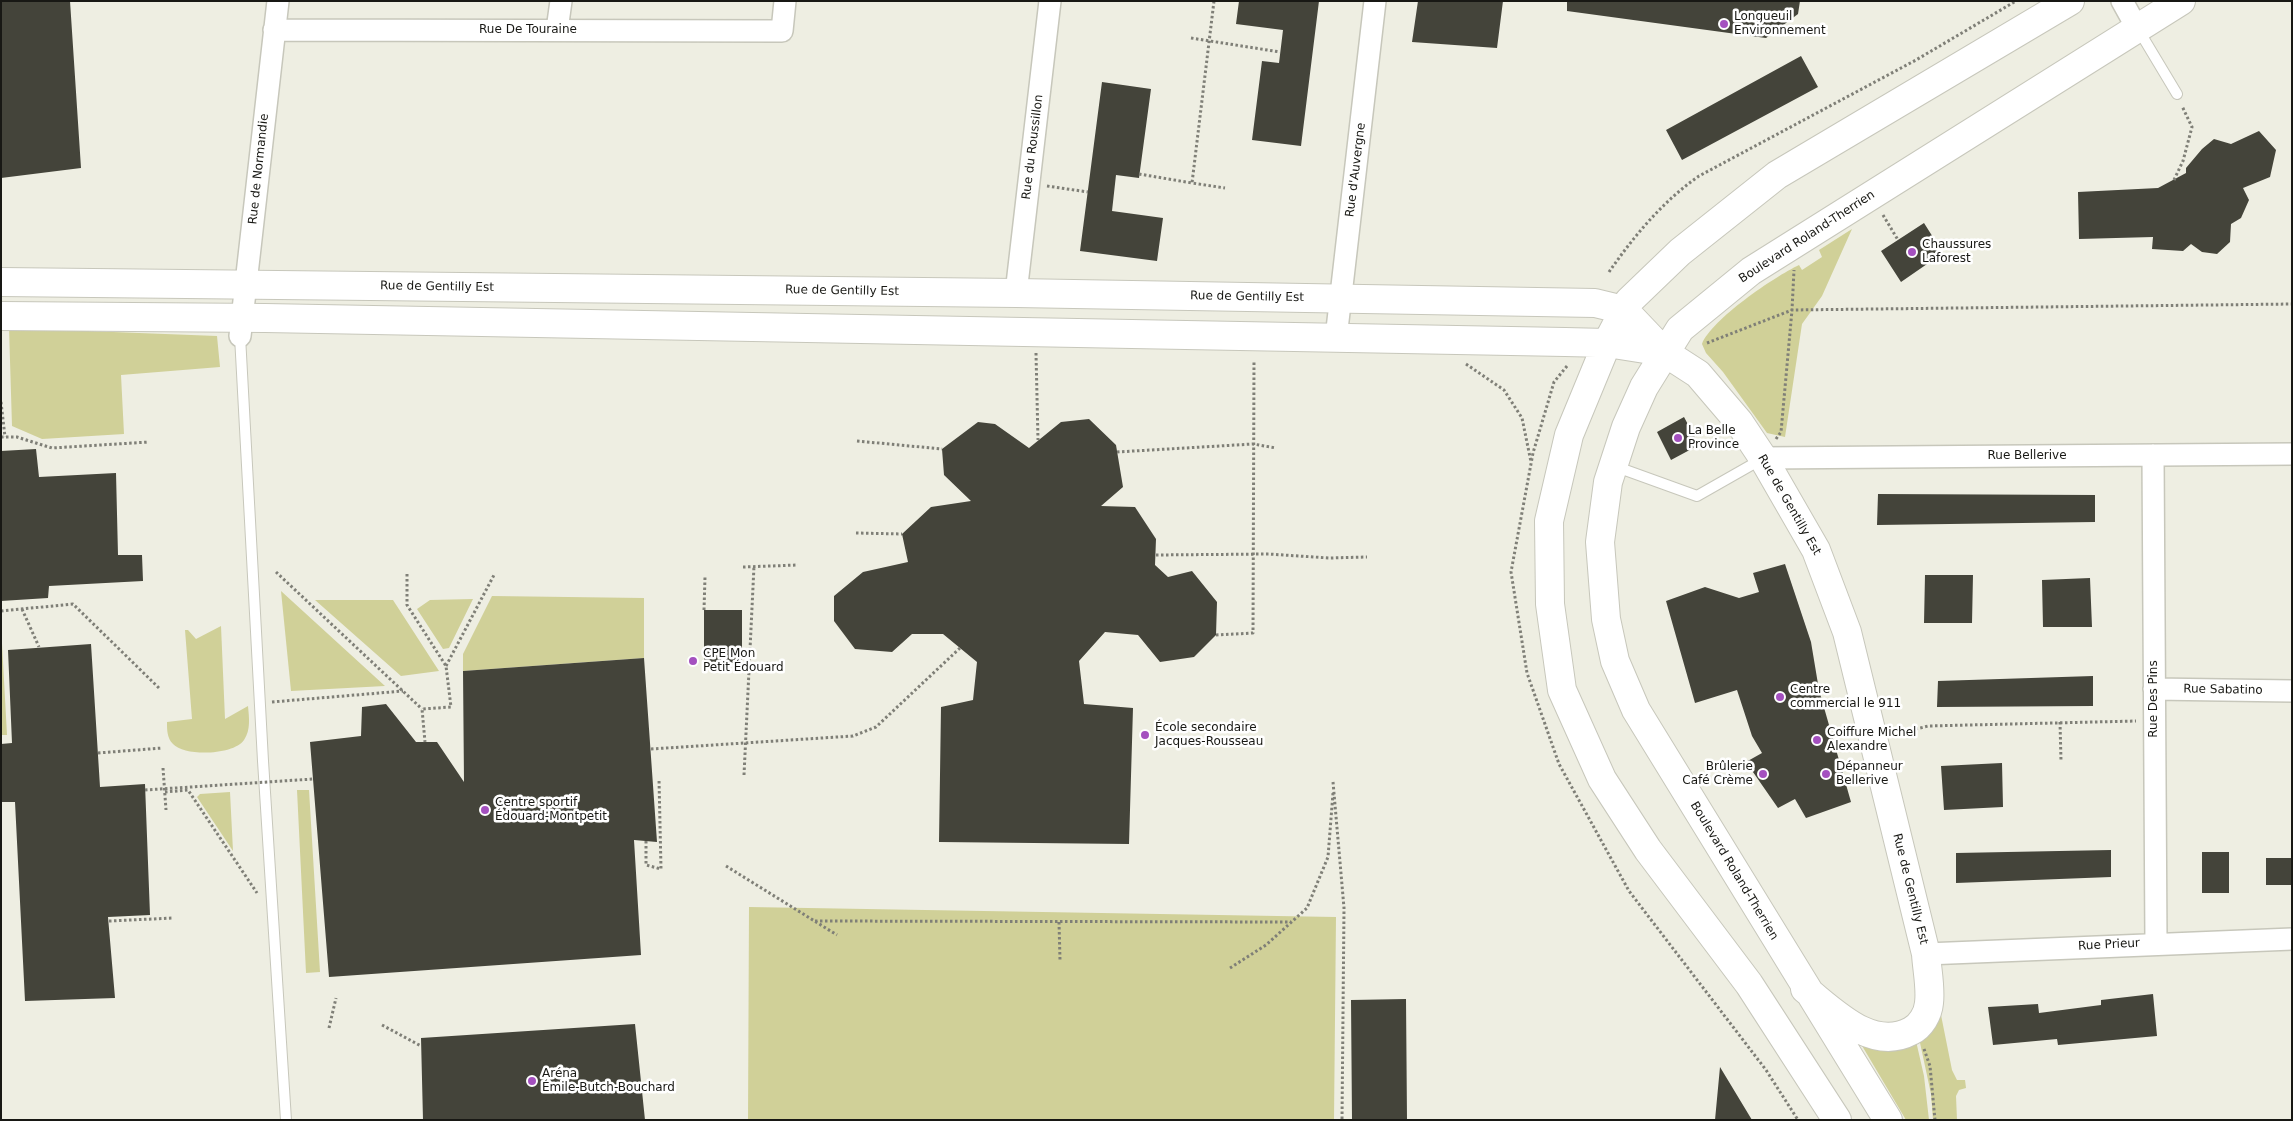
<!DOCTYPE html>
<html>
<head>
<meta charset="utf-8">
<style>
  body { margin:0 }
  #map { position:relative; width:2293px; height:1121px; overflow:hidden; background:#eeeee2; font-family:"DejaVu Sans",sans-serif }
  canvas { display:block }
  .frame { position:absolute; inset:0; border:2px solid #181814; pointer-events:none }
</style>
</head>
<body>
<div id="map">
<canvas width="2293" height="1121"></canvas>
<div class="frame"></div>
</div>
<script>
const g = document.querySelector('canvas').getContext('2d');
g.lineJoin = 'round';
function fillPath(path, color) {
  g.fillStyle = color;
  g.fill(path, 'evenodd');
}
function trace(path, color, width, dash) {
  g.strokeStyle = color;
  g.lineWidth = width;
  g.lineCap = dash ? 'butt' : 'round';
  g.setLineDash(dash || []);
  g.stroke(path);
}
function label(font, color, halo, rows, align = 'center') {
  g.font = font + ' "DejaVu Sans",sans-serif';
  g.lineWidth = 5;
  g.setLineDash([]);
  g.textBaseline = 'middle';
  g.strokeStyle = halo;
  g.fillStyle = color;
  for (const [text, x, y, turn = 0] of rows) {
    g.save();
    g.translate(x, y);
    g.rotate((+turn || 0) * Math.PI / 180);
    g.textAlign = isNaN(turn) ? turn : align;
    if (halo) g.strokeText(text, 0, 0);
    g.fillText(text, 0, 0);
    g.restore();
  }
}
fillPath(new Path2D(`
  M1852 229 1822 296 1802 324 1785 437 1767 433 1723 372 1706 353 1702 344C1712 319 1774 277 1799 265L1802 270 1822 257 1819 250Z
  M9 328 217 336 220 367 121 375 124 434 42 439 12 426Z
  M281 591 385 686 291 691Z
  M492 596 644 598V658L463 671V654Z
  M473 599 449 648 443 649 417 609 430 600Z
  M315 600H393L439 671 401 676Z
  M1 625 7 735H1Z
  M221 626 225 719 248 706C249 717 251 730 244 740 234 755 185 757 173 744 167 738 167 730 167 722L192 719 185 630H188L196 639Z
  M297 790H309L320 972 306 973Z
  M230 792 233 851 197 797 200 794Z
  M749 907 1336 917 1334 1120H748Z
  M1936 990 1952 1070 1957 1080H1965L1966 1088 1959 1090 1956 1096 1957 1120H1933L1931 1094 1919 1038Z
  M1916 1041 1924 1076 1929 1120H1906L1861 1044Z`), '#d0d098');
fillPath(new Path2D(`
  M1 1H70L81 168 1 178Z
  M1239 1H1319L1301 146 1252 140 1262 61 1279 63 1283 30 1236 24Z
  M1418 1H1503L1497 48 1412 42Z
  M1567 1H1800L1798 14 1766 38 1567 11Z
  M1801 56 1818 87 1682 160 1666 130Z
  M1102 82 1151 89 1139 178 1116 175 1112 211 1163 218 1157 261 1080 251Z
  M2259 131 2276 150 2270 177 2243 188 2249 200 2241 218 2231 224 2230 242 2217 254 2202 252 2191 244 2183 251 2152 249 2153 237 2079 239 2078 192 2158 188 2186 173V168L2202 149 2214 139 2231 144Z
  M1924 223 1943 253 1901 282 1881 251Z
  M1684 417 1699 445 1671 460 1657 432Z
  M1089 419 1116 445 1123 487 1101 506 1135 507 1156 539 1155 565 1168 577 1192 571 1217 602 1216 635 1194 657 1160 662 1138 635 1105 632 1079 661 1084 704 1133 708 1129 844 939 842 941 707 973 700 977 662 943 634H912L892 652 855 649 834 621V596L863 572 908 562 902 534 931 507 971 501 944 475 942 449 978 422 995 424 1029 448 1061 422Z
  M36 449 39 477 116 473 118 555H142L143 581 49 586 48 598 1 601V451Z
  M1878 494 2095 495V522L1877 525Z
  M1785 564 1811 642 1819 690 1851 802 1806 818 1795 799 1778 808 1746 762 1762 753 1752 736 1737 690 1695 703 1666 601 1705 587 1739 598 1759 592 1753 573Z
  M1925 575H1973L1972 623H1924Z
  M2090 578 2092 627H2043L2042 580Z
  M704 610H742V663H704Z
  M91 644 100 787 145 784 150 915 108 917 115 998 25 1001 15 802H1V744L12 743 8 650Z
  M644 658 657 842 634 840 641 955 329 977 310 742 361 736 362 707 386 704 416 742H437L464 782 463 671Z
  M2093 676V706L1937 707 1938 681Z
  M2002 763 2003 807 1944 810 1941 766Z
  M2111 850V877L1956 883V853Z
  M2202 852H2229V893H2202Z
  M2266 858H2292V885H2266Z
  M2153 994 2157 1036 2058 1045 2057 1039 1993 1045 1988 1007 2038 1004 2039 1013 2101 1005V1000Z
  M1406 999 1407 1120H1352L1351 1000Z
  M635 1024 645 1120H423L421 1038Z
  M1720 1067 1752 1120H1715Z`), '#44443a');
const lane = new Path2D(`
  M2138 29 2177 94
  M240 336 263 761 286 1120
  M1614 466 1697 496 1762 459`);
const street = new Path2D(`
  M2122 1 2137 28
  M274 30 782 31 785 1
  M557 30 561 1
  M1016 293 1050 1
  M240 336 278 1
  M1336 338 1375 1
  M2153 455 2156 943
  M1763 458 2292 454
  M2154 689 2292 691
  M1926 954 2292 939`);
const secondary = new Path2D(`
  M1 282 1016 293 1595 303 1624 310 1664 352 1698 374 1739 422 1763 458 1816 550 1847 632 1926 954C1927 970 1931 988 1929 1003 1928 1014 1921 1026 1911 1031 1872 1052 1834 1012 1805 989
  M1 316 265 318 1565 342 1607 343 1664 352
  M1837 1120 1749 984 1648 850 1602 779 1562 690 1550 604 1549 521 1569 435 1607 343 1629 301 1680 252 1777 175 2070 1
  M1888 1120 1636 710 1615 661 1606 619 1600 542 1608 482 1626 427 1644 387 1680 329 1751 271 2181 1`);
trace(lane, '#c7c7bb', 12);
trace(street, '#c7c7bb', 24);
trace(secondary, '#c7c7bb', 30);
trace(new Path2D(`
  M1214 1 1192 183 1225 188
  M1191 38 1280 52
  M1139 174 1192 183
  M2174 180 2183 161 2192 127 2182 106
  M1047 186 1088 192
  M1883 215 1898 240
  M1609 272C1634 236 1663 201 1699 176L1916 60 2016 1
  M1707 343 1792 310 2292 304
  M1036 353 1038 440
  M1466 364 1504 390 1522 418 1531 462
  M1567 366 1554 382 1533 453 1511 572 1527 673 1559 764 1629 891 1766 1070 1798 1120
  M1 402 5 437
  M1 437H17L52 448 149 442
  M1776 439 1781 432 1792 310 1794 270
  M857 441 942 449
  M1117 452 1253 444 1276 448
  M856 533 902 534
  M1156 555 1269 554 1329 558 1367 557
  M743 567 798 565
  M276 572 422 709
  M407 574V605L446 666 451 707 422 709 425 742
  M22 609 39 647
  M704 610 705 577
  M1 611 73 604 159 688
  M1216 635 1253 633 1254 360
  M446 666 494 575
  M272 702 403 691
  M2060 722 2061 761
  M1896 734 1928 726 2136 721
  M98 753 162 748
  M163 768 166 810
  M744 775 754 566
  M1333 782 1344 908 1342 1120
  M165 792 188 790 257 893
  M646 841V865L661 869 659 779
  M726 866 837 935
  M109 921 173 918
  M815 921 1291 922
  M1059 922 1060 960
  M1230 968 1266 945 1307 908 1328 857 1333 793
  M382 1025 421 1046
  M329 1028 336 998
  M1924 1049 1930 1066 1935 1120`), '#7f7f77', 3, [2.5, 2.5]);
trace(lane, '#fff', 10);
trace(street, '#fff', 21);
trace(secondary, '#fff', 28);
trace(new Path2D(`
  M651 749 853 736 876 727 960 648
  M145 790 313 779`), '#7f7f77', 3, [2.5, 2.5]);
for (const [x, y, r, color] of [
  [1724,24,5,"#a450bf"],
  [1912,252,5,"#a450bf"],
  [1678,438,5,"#a450bf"],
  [693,661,5,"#a450bf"],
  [1780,697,5,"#a450bf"],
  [1145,735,5,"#a450bf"],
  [1817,740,5,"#a450bf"],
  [1763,774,5,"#a450bf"],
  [1826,774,5,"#a450bf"],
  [485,810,5,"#a450bf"],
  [532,1081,5,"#a450bf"]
]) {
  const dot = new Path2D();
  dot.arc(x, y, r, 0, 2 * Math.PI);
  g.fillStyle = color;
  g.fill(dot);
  trace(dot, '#fff', 2);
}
label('12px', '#181814', '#fff', [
  ["Longueuil",1734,17],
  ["Environnement",1734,31],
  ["Chaussures",1922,245],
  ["Laforest",1922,259],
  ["La Belle",1688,431],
  ["Province",1688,445],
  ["CPE Mon",703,654],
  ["Petit Édouard",703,668],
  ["Centre",1790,690],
  ["commercial le 911",1790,704],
  ["École secondaire",1155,728],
  ["Jacques-Rousseau",1155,742],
  ["Coiffure Michel",1827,733],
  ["Alexandre",1827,747],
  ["Brûlerie",1753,767,"right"],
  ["Café Crème",1753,781,"right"],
  ["Dépanneur",1836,767],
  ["Bellerive",1836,781],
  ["Centre sportif",495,803],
  ["Édouard-Montpetit",495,817],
  ["Aréna",542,1074],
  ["Émile-Butch-Bouchard",542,1088]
], 'left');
label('12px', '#181814', '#fff', [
  ["Rue De Touraine",528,30],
  ["Rue du Roussillon",1033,147,-83],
  ["Rue de Normandie",259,169,-84],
  ["Rue d'Auvergne",1356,170,-83],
  ["Boulevard Roland-Therrien",1807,237,-33],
  ["Rue de Gentilly Est",437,287,1],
  ["Rue de Gentilly Est",842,291,1],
  ["Rue de Gentilly Est",1247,297,1],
  ["Rue Bellerive",2027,456],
  ["Rue de Gentilly Est",1789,505,60],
  ["Rue Sabatino",2223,690,1],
  ["Rue Des Pins",2154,699,-90],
  ["Boulevard Roland-Therrien",1734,871,59],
  ["Rue de Gentilly Est",1910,889,76],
  ["Rue Prieur",2109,945,-3]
]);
</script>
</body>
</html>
